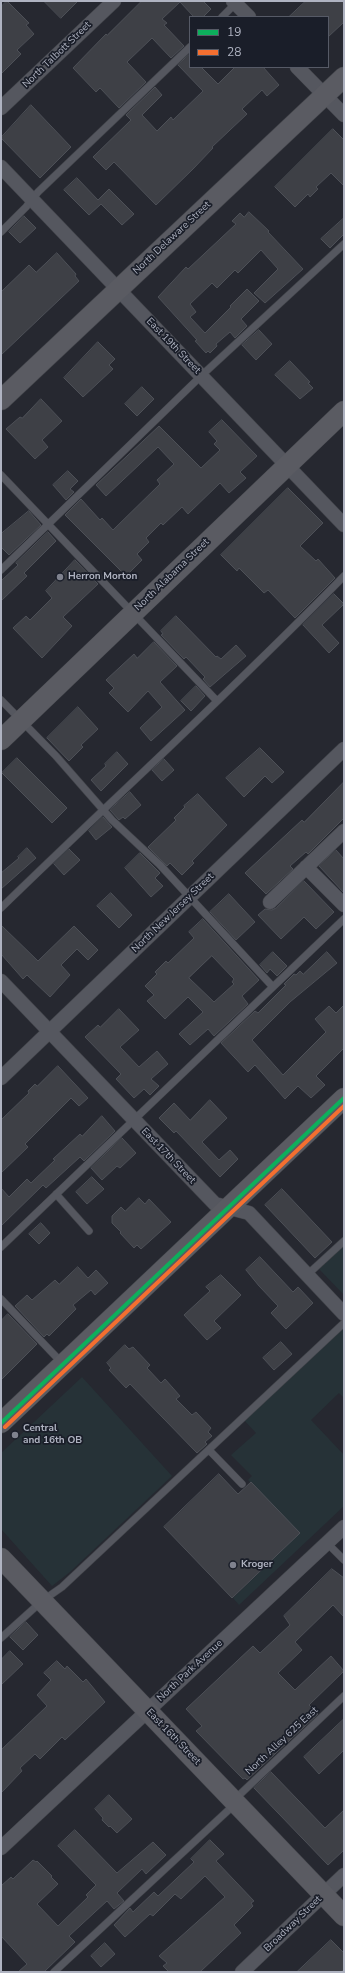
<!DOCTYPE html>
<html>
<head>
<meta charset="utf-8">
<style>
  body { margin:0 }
  #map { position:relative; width:345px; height:1973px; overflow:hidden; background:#262830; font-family:"Nunito Sans",sans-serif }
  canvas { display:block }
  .frame { position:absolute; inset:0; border:2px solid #afb3c1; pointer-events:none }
  .legend { position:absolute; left:189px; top:16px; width:140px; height:52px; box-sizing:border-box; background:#1a1e29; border:1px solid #565a66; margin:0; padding:5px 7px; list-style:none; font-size:12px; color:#afb3c1 }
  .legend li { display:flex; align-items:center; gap:8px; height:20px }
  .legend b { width:20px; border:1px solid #565a66 }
</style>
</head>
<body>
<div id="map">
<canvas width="345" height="1973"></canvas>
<div class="frame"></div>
<ul class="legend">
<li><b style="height:5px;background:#0daf5c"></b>19</li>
<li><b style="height:5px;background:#f46f30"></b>28</li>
</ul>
</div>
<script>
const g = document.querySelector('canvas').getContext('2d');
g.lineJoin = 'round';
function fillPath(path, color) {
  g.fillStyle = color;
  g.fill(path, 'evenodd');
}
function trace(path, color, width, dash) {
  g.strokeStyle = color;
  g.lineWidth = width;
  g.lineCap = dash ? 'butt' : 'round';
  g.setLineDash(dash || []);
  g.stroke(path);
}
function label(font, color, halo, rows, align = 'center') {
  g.font = font + ' "Nunito Sans",sans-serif';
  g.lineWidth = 3.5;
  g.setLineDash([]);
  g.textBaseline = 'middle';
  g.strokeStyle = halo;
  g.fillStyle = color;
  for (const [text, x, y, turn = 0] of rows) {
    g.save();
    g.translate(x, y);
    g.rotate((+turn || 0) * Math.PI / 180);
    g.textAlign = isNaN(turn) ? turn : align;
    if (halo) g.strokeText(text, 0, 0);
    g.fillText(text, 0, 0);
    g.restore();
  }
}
fillPath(new Path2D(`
  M344 1245V1295L319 1269Z
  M344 1329V1398L339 1393 311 1420 344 1455V1506L239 1605 233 1598 300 1533 248 1480 252 1476 231 1455 256 1433 244 1420 340 1330Z
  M82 1377 172 1476 70 1572 52 1586 1 1529V1453Z`), '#263237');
const building = new Path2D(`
  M7 1 29 23 26 25 34 34 17 50 21 54 1 74V7Z
  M44 1H78L61 18Z
  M142 1H203L211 9 203 17H194L180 2 162 19 167 23 164 25 184 46 171 58 152 38 127 62 146 82 119 108 100 88 96 92 73 68 106 34 107 35Z
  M306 1H344V22L328 37V17H289Z
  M190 54V67H201L218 84 235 67H263L279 85 267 96 262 90 242 109 247 114 212 147 213 148 193 169 156 205 114 162 106 170 93 157 131 120 126 115 155 87 162 95 142 115 157 131 171 117 173 120 203 91 178 65Z
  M31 105 71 147 40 178 1 138Z
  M333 129 344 140V186L331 173 316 187 318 189 310 197 308 194 295 207 275 187Z
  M77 178 98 200 109 189 134 214 122 225 101 204 89 215 64 190Z
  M249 212 269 231 268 232 303 269 265 303 254 293 278 269 261 250 238 273 235 270 217 288 212 283 190 304 196 312 190 317 205 333 231 307 230 306 247 289 259 301 241 319 247 326 235 338 230 332 216 344 217 346 210 353 208 351 206 353 195 341 197 340 158 297 186 267 188 269 236 224 232 221 240 213 244 217Z
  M24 216 36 228 20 243 9 232Z
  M344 218V234L330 248 321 239Z
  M57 253 76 274 75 276 79 281 1 355V292L29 265 36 272Z
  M259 330 272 344 256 360 242 345Z
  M98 342 115 359 109 365 113 369 83 397 64 378Z
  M290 361 310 382 308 383 313 388 300 399 275 375Z
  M142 387 154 399 137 416 125 404Z
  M41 399 62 421 42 440 48 447 35 459 6 429 20 417 22 418Z
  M222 420 257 456 240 472 246 478 229 493 220 483 188 514 182 507 163 525 161 523 146 538 149 542 137 554 142 560 126 576 65 515 81 499 100 520 102 518 113 530 160 484 157 480 174 464 158 447 106 496 96 485 159 426 201 468 220 450 214 444 217 441 209 432Z
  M68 471 78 481 70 489 74 492 66 500 53 485Z
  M288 488 323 523 300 546 316 561 318 559 335 578 295 618 268 590 264 593 239 568 237 571 221 555Z
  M29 511 41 525 9 555 1 547V534Z
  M48 532 56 541 24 573 27 576 1 601V581L18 565 16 563Z
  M75 560 98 584 63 617 72 626 42 658 13 628 26 616 30 620 52 598 46 591Z
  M334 594 344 604 322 625 339 643 329 653 303 625Z
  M176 616 216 657 217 656 221 659 236 645 246 656 210 687 203 679 205 677 186 657 184 659 161 635 163 634 161 631Z
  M154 642 177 666 160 682 185 710 151 741 140 728 162 707 148 691 128 712 109 693 114 688 106 680 134 654 137 658Z
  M196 686 205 696 191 711 181 701Z
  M78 707 98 729 81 745 83 747 69 761 47 738Z
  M260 748 284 772 272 783 265 776 244 797 226 778Z
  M117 752 128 764 101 791 91 780 106 766 105 764Z
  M17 758 67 808 52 823 2 773Z
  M164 759 174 770 162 781 152 770Z
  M344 782V818L308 854 306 852 290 866 293 869 266 894 245 873 302 820 304 822Z
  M130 792 141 805 125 819 123 817 119 820 110 810Z
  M198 794 227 825 192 861 194 863 182 875 170 863 167 866 148 847 176 820 174 818 185 807 184 806Z
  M103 817 112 827 96 840 89 831Z
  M27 848 36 858 1 889V873L19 858 18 857Z
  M69 849 80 860 64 875 54 864Z
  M336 850 344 859V893L319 866Z
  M140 853 160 873 155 878 163 886 151 897 125 868Z
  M304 881 334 912 316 929 304 917 281 939 258 915 265 909 272 910 276 908Z
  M111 893 132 915 119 928 97 906Z
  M229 894 255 922 236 940 210 912Z
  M203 919 259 980 242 996 248 1004 214 1036 208 1029 190 1045 179 1034 203 1012 188 997 165 1019 147 1001 154 995 145 986 157 974 155 972 166 961 168 963 194 938 189 932ZM212 956 234 979 232 982 234 984 214 1002 189 978Z
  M1 925 38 961 74 926 98 950 88 960 77 949 61 965 70 975 50 997 27 975 23 979 1 954Z
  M273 952 287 966 277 976 270 969 267 973 260 965Z
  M327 952 337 963 290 1002 252 1040 283 1075 326 1032 315 1019 329 1006 336 1013 344 1005V1048L316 1076 325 1085 311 1098 298 1086 285 1099 255 1065 248 1072 221 1043 255 1011 258 1013 286 985 284 984 294 974 296 975 300 971 303 974Z
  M119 1009 139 1030 120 1047 139 1067 157 1051 168 1064 151 1079 159 1086 150 1095 144 1089 134 1098 116 1079 121 1074 85 1037 98 1025 100 1027Z
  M58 1066 88 1098 79 1106 71 1098 25 1144 28 1147 1 1173V1120L29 1093 28 1091 35 1084 37 1086Z
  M210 1100 227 1118 202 1142 219 1160 230 1150 238 1159 220 1177 176 1131 174 1133 159 1118 174 1103 190 1120Z
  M102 1116 115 1131 84 1161 80 1157 46 1188 43 1185 1 1226V1188L9 1197 27 1179 31 1183 55 1160 53 1159 80 1134 82 1136Z
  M122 1138 136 1153 120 1168 117 1166 102 1180 91 1168Z
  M92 1177 104 1189 87 1204 76 1192Z
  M282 1189 332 1242 315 1258 265 1205Z
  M139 1198 145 1204 149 1199 171 1222 141 1249 137 1245 134 1248 120 1233 121 1232 112 1223V1216L121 1207 125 1211Z
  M41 1223 50 1233 39 1244 29 1234Z
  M260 1257 293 1292 298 1287 313 1303 286 1329 271 1313 278 1306 259 1286 246 1270Z
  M78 1267 88 1278 96 1270 108 1283 95 1295 91 1290 73 1305 76 1309 49 1336 47 1334 44 1337 15 1306 27 1295 32 1300 55 1280 59 1284Z
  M221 1275 241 1295 214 1321 221 1328 207 1340 184 1315 210 1291 206 1287Z
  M8 1314 37 1344 1 1380V1321Z
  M281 1342 292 1354 274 1370 263 1358Z
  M125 1345 129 1349 133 1347 150 1365 147 1368 161 1383 165 1379 180 1396 176 1399 192 1415 196 1412 211 1428 208 1432 212 1436 205 1442 207 1444 197 1453 130 1384 126 1388 109 1370 111 1368 107 1363Z
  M219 1474 238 1494 251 1482 300 1533 232 1598 164 1527Z
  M332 1569 344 1578V1617L333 1605 295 1642 302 1650 278 1673 295 1690 331 1656 344 1671 309 1705 318 1714 247 1780 245 1778 243 1779 196 1731 202 1726 186 1709 253 1646 260 1653 290 1625 284 1616Z
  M26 1622 38 1635 23 1650 10 1637Z
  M10 1651 23 1664 1 1685V1660Z
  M57 1661 65 1669 67 1666 83 1682 86 1679 105 1702 65 1740 62 1737 40 1759 35 1754 20 1768 22 1771 1 1793V1750L47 1706 37 1695 51 1680 44 1673Z
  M344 1719V1750L319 1774 304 1757Z
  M271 1772 325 1828 344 1810V1850L328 1865 254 1788Z
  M109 1795 132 1819 117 1833 110 1826 109 1827 102 1820 103 1818 95 1809Z
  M75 1830 117 1873 153 1842 166 1855 146 1874 142 1869 117 1893 124 1901 114 1909 107 1901 69 1936 75 1942 44 1972H18L27 1964 1 1936V1886L11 1877 13 1879 33 1860 36 1862 37 1861 52 1876 51 1877 58 1884 37 1904 58 1926 88 1897 86 1895 96 1885 58 1846Z
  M210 1840 224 1854 216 1861 254 1901 251 1903 253 1906 234 1925 241 1933 200 1972H169L163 1966 167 1963 159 1956 225 1897 205 1876 181 1899 175 1894 153 1916 150 1914 125 1937 114 1925 130 1908 133 1912 154 1892 158 1896 194 1862 191 1859Z
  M331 1940 344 1953V1969L341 1972H297Z
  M105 1943 115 1954 101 1967 91 1956Z`);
fillPath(building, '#3e4046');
trace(building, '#4d5057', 1);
const service = new Path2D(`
  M222 17 237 2
  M1 232 26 207 38 192 190 47
  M1 475 217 701
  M1 570 201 376 344 244
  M1 700 56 756 112 820 160 865 273 987
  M1 908C115 797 233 690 344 576
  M56 1194 89 1231
  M1 1247 344 919
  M307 1275 344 1241
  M1 1299 63 1364
  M209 1450 242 1484
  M327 1543 344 1560
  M1 1638 42 1601 62 1587 344 1323
  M234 1800 344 1696
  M54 1972 235 1804`);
const minor = new Path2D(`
  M233 1 249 17
  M297 67 344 115
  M1 108 114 1
  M1 167 344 525
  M306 867 344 905
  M270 902 344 831
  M1 981 215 1204 249 1213 344 1314
  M1 1078 344 749
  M1 1848 344 1527
  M242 1972 344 1875`);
const secondary = new Path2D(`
  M1 400 344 77
  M1 740 344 411
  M1 1423 344 1098
  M1 1558 344 1916`);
trace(service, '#414349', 8);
trace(minor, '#414349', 15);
trace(secondary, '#414349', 21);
trace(service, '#55575f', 7);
trace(minor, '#55575f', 14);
trace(secondary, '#5a5b62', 20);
trace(new Path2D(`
  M1 1423 344 1098`), '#0daf5c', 4);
trace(new Path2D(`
  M5 1427 344 1106`), '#f46f30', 4);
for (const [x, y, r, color] of [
  [60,577,4,"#7f828e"],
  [15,1435,4,"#7f828e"],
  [233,1565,4,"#7f828e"]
]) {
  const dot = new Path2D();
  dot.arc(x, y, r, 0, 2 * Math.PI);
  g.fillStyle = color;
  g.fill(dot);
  trace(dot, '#1a1e29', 1.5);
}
label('10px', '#afb3c1', '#1a1e29', [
  ["North Talbott Street",57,55,-44],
  ["North Delaware Street",172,238,-43],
  ["East 19th Street",173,346,46],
  ["North Alabama Street",172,575,-44],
  ["North New Jersey Street",173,913,-44],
  ["East 17th Street",168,1156,46],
  ["North Park Avenue",190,1671,-43],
  ["East 16th Street",173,1737,46],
  ["North Alley 625 East",282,1741,-43],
  ["Broadway Street",293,1924,-44]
]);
label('bold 10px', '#afb3c1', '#1a1e29', [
  ["Herron Morton",68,577],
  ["Central",23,1429],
  ["and 16th OB",23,1441],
  ["Kroger",241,1565]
], 'left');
</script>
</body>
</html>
